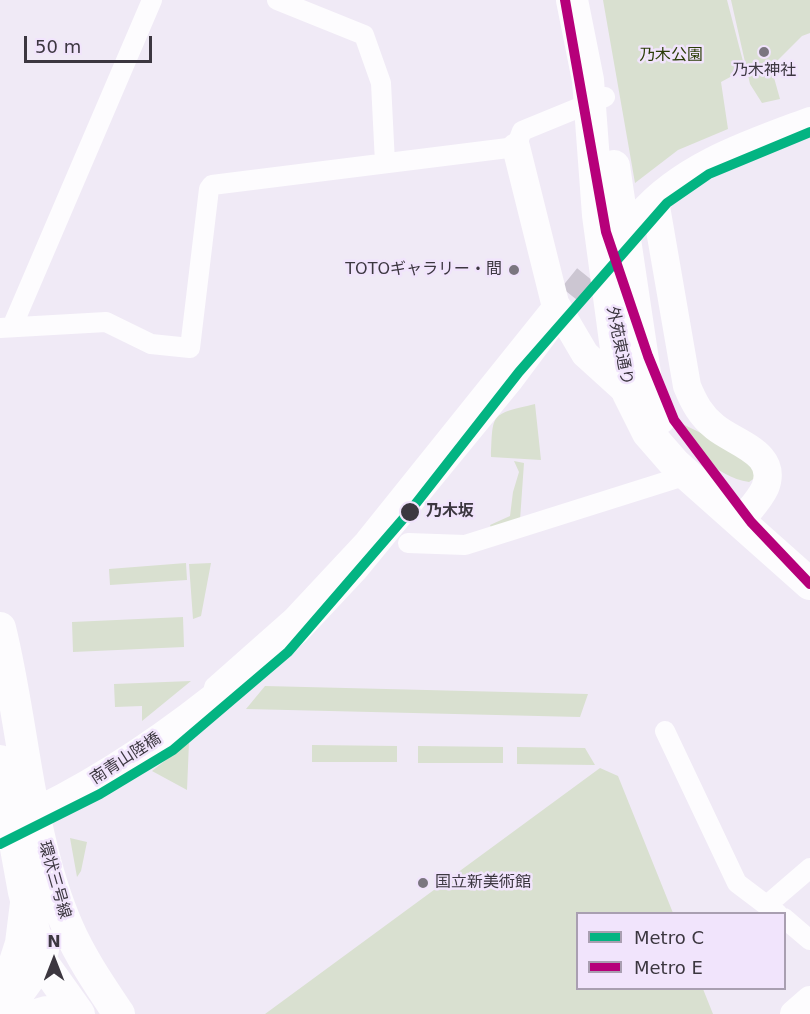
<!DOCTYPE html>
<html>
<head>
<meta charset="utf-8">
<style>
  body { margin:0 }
  #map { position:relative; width:810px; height:1014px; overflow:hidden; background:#f0eaf6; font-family:"DejaVu Sans",sans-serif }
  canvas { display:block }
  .legend { position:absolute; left:576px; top:912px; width:210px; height:78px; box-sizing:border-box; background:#f1e4fc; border:2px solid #a99fb1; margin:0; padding:8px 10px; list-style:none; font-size:18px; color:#3c3740 }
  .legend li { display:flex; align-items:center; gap:12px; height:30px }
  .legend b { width:30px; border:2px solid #a99fb1 }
  .north { position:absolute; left:24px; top:930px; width:60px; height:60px; -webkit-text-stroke:4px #f1e4fc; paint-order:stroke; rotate:0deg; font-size:16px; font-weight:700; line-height:24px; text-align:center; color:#3c3740 }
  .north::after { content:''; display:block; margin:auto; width:21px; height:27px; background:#3c3740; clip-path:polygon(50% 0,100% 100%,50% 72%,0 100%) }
  .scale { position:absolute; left:24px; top:36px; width:128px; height:27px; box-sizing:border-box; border:3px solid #3c3740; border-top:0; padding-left:8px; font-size:18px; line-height:21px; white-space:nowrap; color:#3c3740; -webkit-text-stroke:4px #f1e4fc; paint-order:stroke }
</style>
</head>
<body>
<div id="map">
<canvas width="810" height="1014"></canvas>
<ul class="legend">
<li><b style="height:8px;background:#03b482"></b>Metro C</li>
<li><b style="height:8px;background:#b6007a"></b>Metro E</li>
</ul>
<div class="north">N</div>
<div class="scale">50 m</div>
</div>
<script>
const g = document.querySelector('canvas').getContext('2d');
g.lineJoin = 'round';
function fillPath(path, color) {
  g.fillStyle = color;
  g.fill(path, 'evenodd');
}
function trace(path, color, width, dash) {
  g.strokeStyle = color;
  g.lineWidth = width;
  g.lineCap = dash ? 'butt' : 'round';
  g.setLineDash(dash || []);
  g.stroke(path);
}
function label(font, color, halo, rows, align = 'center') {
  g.font = font + ' "DejaVu Sans","Noto Sans JP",sans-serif';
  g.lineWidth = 5;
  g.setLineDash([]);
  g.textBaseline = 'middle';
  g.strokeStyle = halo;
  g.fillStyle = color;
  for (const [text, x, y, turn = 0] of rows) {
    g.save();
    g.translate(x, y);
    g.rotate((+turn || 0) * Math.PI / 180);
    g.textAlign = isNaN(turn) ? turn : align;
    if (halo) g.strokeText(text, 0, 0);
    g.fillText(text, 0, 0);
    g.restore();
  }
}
fillPath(new Path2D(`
  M603 0H727L745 69 721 82 728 129 678 150 635 183Z
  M731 0H810V33L802 36 771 67 780 99 762 103 750 84Z
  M535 404 541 460 491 457C493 412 490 415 535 404Z
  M674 420 751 457 759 475 749 482C715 477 690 445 668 421Z
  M514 461 524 463 520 520 492 531 490 525 510 516 513 492 519 472Z
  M186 563 187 580 110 585 109 569Z
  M211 563 201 616 193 619 189 564Z
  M183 617 184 647 73 652 72 622Z
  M191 681 142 721V706L115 707 114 684Z
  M265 686 588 694 580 717 246 709Z
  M189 742 187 790 152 771Z
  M312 745 397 746V762H312Z
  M418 746 503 747V763H418Z
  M517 747 585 748 595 765 517 764Z
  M600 768 618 776 673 913 578 914V988L703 989 713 1014H265Z
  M70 838 87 842 81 871 77 877Z`), '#d9e0d0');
trace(new Path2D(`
  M546 329 588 277`), '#ccc6d2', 28, [28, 14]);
trace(new Path2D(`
  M277 0 364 35 381 83 385 163
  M555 303 364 541 292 618 214 687 223 699 299 634 358 571 512 383 562 316
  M12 327 152 0
  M0 328 106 322 151 344 190 348 209 189 212 185 516 147 522 131 605 97
  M408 543 465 545 687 475
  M665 731 737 883 778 914
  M767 905 810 868
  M784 918 810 940`), '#fdfcfe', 20);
trace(new Path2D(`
  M516 147 555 303 585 354 628 393
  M655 201 687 386C694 403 701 416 715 427 736 444 779 453 765 488 759 501 748 511 740 522
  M640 215C683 165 751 143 810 121
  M13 822C85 790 152 746 214 697
  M0 1002 19 943 24 903
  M794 1014 810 1000`), '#fdfcfe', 28);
trace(new Path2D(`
  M572 0 588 80 598 215 617 356 628 393 648 433 675 464 810 584
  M614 166 646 380 660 418
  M0 628C24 725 28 837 68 928 81 958 101 987 119 1014
  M0 761 24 892 42 962 79 1014
  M7 1014C17 987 40 974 44 944
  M40 1014 47 1012 69 1014`), '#fdfcfe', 32);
trace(new Path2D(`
  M0 844 100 794 173 750 288 652 410 511 519 372 667 203 709 174 810 132`), '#03b482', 10);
trace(new Path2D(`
  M565 0 606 232 648 356 674 420 751 522 810 584`), '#b6007a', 10);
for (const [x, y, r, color] of [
  [764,52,6,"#7b7680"],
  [514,270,6,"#7b7680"],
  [410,512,10,"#3c3740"],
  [423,883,6,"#7b7680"]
]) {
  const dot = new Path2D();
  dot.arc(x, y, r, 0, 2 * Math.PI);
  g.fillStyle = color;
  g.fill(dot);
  trace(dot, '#f1e4fc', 2);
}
label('16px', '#2b3d07', '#f1e4fc', [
  ["乃木公園",671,56]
]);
label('16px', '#3c3740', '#f1e4fc', [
  ["乃木神社",764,71],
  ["TOTOギャラリー・間",502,270,"right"],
  ["国立新美術館",435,883,"left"]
]);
label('16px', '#3c3740', '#f1e4fc', [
  ["外苑東通り",619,346,79],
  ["南青山陸橋",126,759,-33],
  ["環状三号線",54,880,74]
]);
label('bold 16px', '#3c3740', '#f1e4fc', [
  ["乃木坂",426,512]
], 'left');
</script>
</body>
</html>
